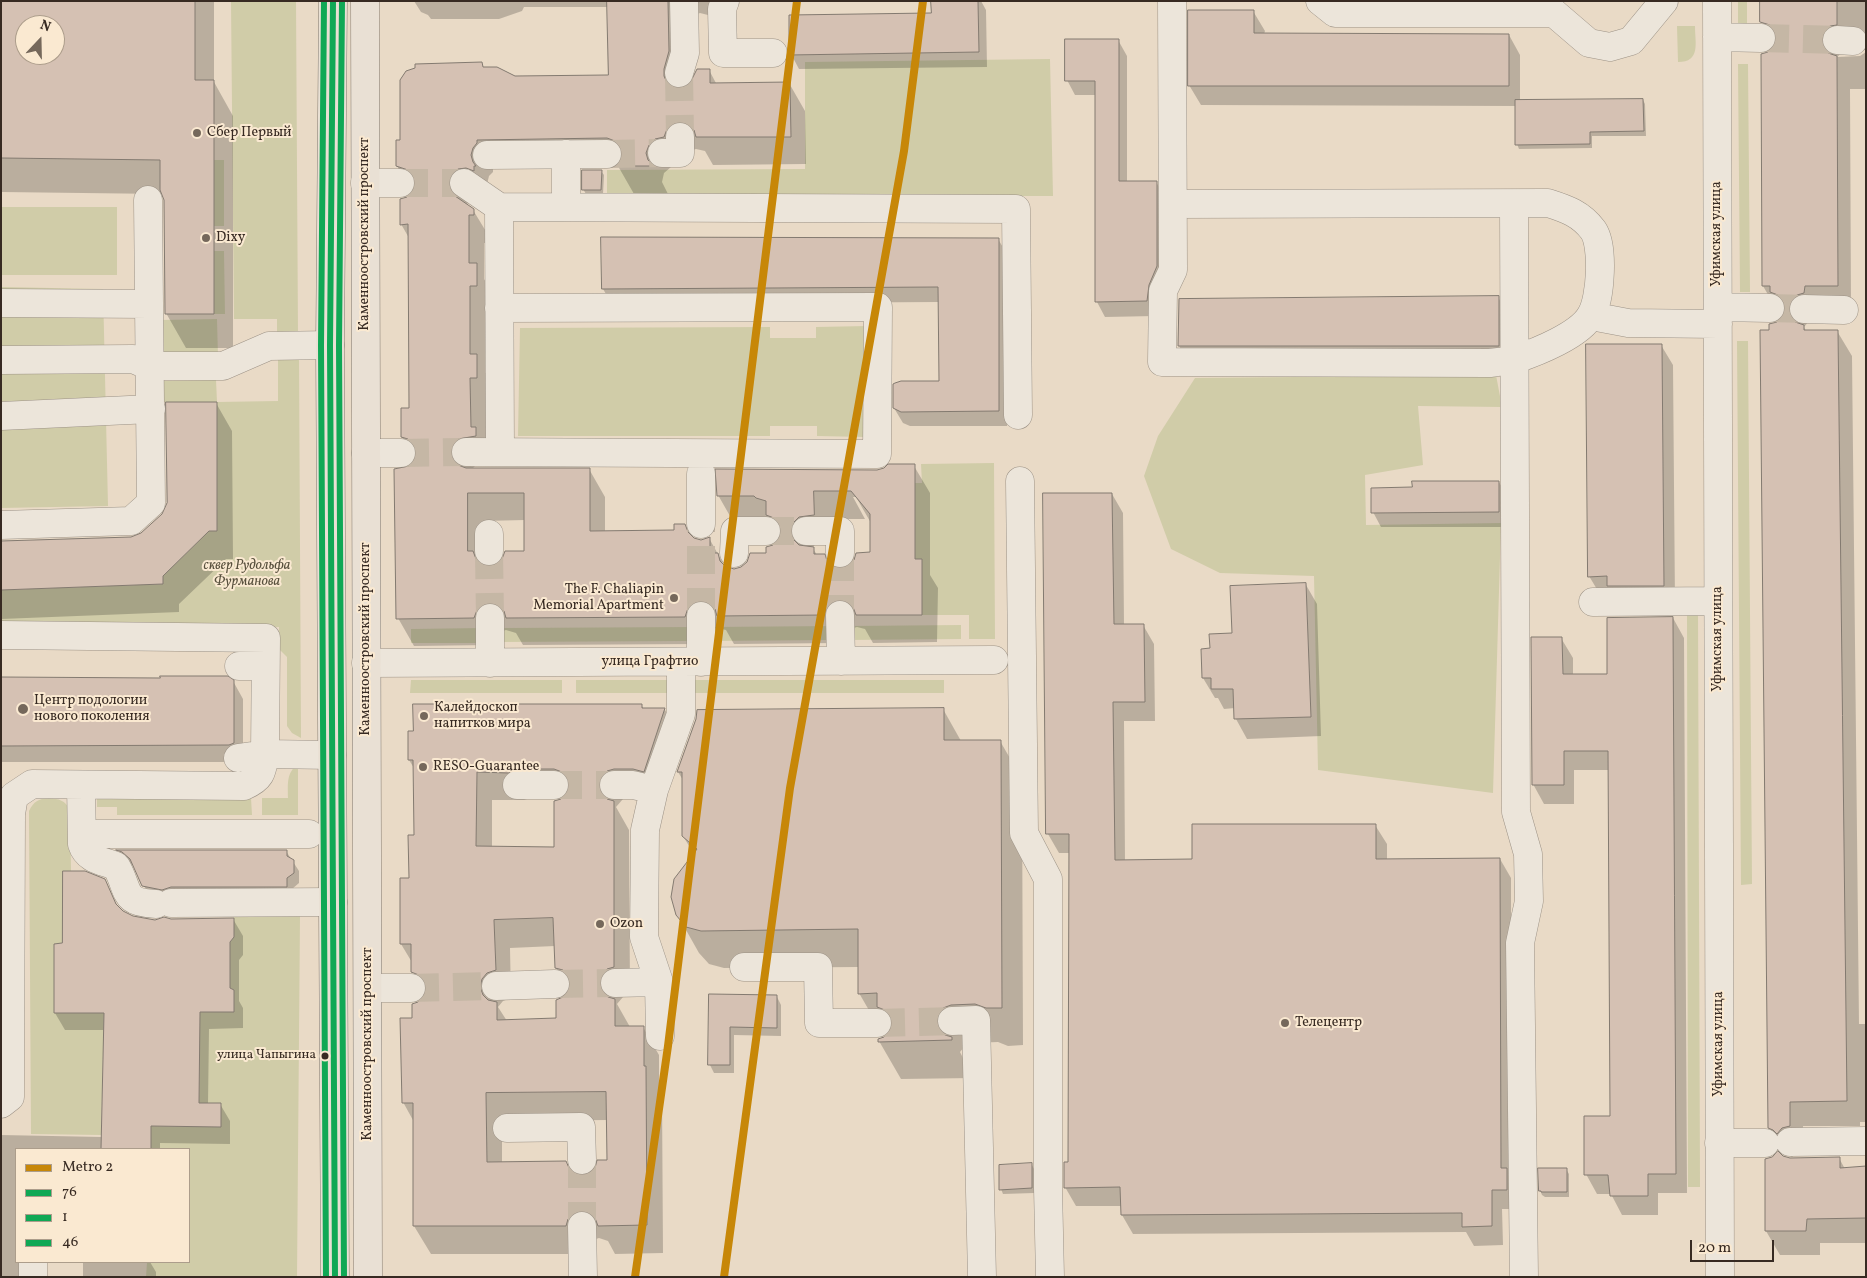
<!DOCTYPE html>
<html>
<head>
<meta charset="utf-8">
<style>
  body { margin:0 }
  #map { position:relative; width:1867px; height:1278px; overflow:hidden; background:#e9dac6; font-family:Vollkorn,serif }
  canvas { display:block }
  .frame { position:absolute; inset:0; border:2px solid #372a22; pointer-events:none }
  .legend { position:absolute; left:15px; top:1148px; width:175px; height:115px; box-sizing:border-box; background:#fae9d1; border:1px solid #ac9d8b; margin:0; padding:6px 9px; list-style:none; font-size:15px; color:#372a22 }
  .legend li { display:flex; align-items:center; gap:10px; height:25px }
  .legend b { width:25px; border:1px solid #ac9d8b }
  .north { position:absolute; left:15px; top:15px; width:50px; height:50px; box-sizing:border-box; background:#fae9d1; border:1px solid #ac9d8b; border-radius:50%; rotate:21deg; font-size:14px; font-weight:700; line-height:20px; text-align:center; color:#372a22 }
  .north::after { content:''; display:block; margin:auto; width:18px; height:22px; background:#75685b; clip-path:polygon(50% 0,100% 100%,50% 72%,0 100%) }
  .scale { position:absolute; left:1690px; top:1240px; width:84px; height:22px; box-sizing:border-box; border:2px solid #372a22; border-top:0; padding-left:6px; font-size:15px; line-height:18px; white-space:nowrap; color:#372a22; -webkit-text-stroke:4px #fae9d1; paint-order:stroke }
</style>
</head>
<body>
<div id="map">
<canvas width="1867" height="1278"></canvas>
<div class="frame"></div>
<ul class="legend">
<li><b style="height:6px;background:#c78708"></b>Metro 2</li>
<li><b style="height:6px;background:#10a855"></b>76</li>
<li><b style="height:6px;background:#10a855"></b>1</li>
<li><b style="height:6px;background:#10a855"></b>46</li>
</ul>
<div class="north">N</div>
<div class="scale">20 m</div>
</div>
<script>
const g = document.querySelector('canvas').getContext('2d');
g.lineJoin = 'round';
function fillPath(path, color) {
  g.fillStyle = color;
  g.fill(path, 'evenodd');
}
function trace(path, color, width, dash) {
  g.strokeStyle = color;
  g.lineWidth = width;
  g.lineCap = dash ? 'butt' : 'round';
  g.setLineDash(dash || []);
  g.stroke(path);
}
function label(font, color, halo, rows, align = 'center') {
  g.font = font + ' Vollkorn,serif';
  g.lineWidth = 4;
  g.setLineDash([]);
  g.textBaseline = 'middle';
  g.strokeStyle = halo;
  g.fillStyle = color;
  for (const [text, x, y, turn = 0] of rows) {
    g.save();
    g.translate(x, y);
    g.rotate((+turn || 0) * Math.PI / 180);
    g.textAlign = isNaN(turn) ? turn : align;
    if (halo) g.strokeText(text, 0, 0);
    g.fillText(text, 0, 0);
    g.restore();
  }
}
fillPath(new Path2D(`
  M231 1H296L298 334 277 335V319H234Z
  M1738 1H1747V26H1738Z
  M1677 26H1695C1695 43 1701 62 1678 62Z
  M1050 59 1053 196H607V170L805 169V62Z
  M1738 64H1748L1750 292H1740Z
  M214 160H224V226H214Z
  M1 207H117V275H1Z
  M214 251H224L225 314H214Z
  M1 287 103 289 108 506 1 508Z
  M217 319 218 356H161L160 320Z
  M868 326 866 437 817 436V426H770V436H518L520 328 770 327V338H816V327Z
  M1737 341H1748L1752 884 1741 885Z
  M278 355H299L301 738 292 733 287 726V657L279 649V627L1 623V590L163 584V576L209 531 217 530V402H161L160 381 216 380 217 402 278 401Z
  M1496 375 1502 407 1418 406 1423 465 1365 475 1366 525 1501 523 1493 793 1318 770 1314 576 1220 573 1171 549 1144 476 1158 436 1195 378Z
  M994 463 995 639H969V615H922V559H915V483H922L921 464Z
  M1687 611H1698L1700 1187H1688Z
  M961 625V639L847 640V626Z
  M834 626V640L708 641V627Z
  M691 627V641L499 642V628Z
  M481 628V643H411V629Z
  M411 680H562V693H410Z
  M576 680H670L671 693H576Z
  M692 680H944V693H692Z
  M298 764V815H262V798H288C288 784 286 773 298 764Z
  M49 798C59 799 65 800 70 810L71 871H63L62 943 54 944V1013H104L101 1135 31 1134 29 811C34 801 38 799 49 798Z
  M251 798 252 815H117V807H97V799Z
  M234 916H300L297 1277H146L147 1262H189V1149H151V1126L221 1127V1103H199L200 1012H234V990L230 988V942L234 937Z`), '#d0cca8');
fillPath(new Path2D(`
  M1 1H214V82L233 116V348H186L166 313 165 200 163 194 1 192ZM25 25H55V55H25Z
  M414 1H724L712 18 708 15 700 13 692 16 685 80 682 90 690 86 709 70 717 85 789 83 805 111 806 164 713 165 705 151 696 149 689 151 680 165 671 167 664 173 662 182 668 194H634L618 166 493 167V172L489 176 487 184 466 205 473 210 490 238V243H484V279L492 292V314H485V372L492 384V406H486V447L491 464 475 466 472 469H589L605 497V532H675L685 525 692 538 702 541 709 538 725 567 734 570 741 568 768 554 781 538 774 526 734 523 718 495 914 466 930 493V575L938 588 937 642 873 643 865 629 857 627 847 630 840 643 734 644 726 630 717 628 710 630 701 644 523 645 516 633 506 630 499 632 490 645 414 646 398 618 410 467 416 461 402 437 410 410 409 238 401 224 408 198 413 193 397 166 401 141 481 63 484 68 515 77H610L608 7H524L522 11 499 19H431L428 15 421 12ZM853 497H856L871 523 872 554 848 568 840 570 831 567 824 555H817L812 547 815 545 829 543V519H865ZM525 520V552L503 560 497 566 489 568 483 566V521Z
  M932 1H981L986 10 987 67 799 69 791 54 932 15Z
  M1762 1H1866V50H1845L1837 57 1860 56 1866 52V89H1850L1851 310 1810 320 1804 327 1806 331H1837L1852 356 1859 1024H1866V1122H1860V1126H1803L1804 1151 1797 1153 1792 1157 1783 1153 1769 1128 1771 331 1785 315 1782 310H1777L1763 286 1769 53 1776 46 1762 22Z
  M1253 11 1265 31 1264 34 1509 35 1520 55V101L1643 100 1645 104 1646 136H1592V148L1519 149 1517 144 1516 106 1201 105 1189 85Z
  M1118 40 1127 56V182H1156L1165 197 1155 316 1105 317 1097 302 1096 95H1075L1067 80Z
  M601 171 604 175 603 194H586L583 189Z
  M998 239 1007 254V426H910L903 423 894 408 940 382 939 302 612 304 603 289Z
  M1498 297 1509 317 1510 366H1191L1179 346 1180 300Z
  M1661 345 1673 365 1675 605 1601 596 1589 576Z
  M167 403H216L232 431 233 559H226L179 604V612L1 619V542L132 538 142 534 167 509Z
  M1499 482 1507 497V527H1381L1373 512Z
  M1112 494 1123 513 1124 625H1143L1154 644 1155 721H1124L1125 861 1193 860 1375 825 1387 844V860L1500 859 1511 878V1178L1518 1209H1502L1503 1245 1474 1246 1466 1232 1133 1234 1122 1215V1206H1076L1065 1187 1070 1163V853H1059L1048 834Z
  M1306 585 1317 604 1321 736 1247 739 1236 719 1235 708 1224 709 1218 698H1215L1203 678 1211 650Z
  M1673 618 1684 638 1687 1193H1658V1215H1622L1611 1194H1597L1586 1174 1611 1117 1609 770H1574V804H1544L1533 784 1561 638 1573 658V675H1609Z
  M1 678 233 681 243 699V760L239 762H1Z
  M641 705 644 709 665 710 681 737 631 797 623 799 616 807 629 830 630 995 623 997 617 1004 630 1027H643L659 1055V1091L662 1095 663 1253 615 1254 608 1241 599 1238 590 1241 582 1254H431L414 1226V1122L403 1102 413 1019 419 1003 426 995 413 972V964L401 944 415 836 414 768 409 760ZM533 797H568L555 848 492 847V800H524ZM555 946 556 968 570 992 563 999 557 1019 507 1021 498 1007 503 1001 511 998 510 948ZM608 1120V1162L591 1174 582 1177 572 1174 566 1162 502 1163V1121Z
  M943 709 961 741H1000L1022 779 1023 1045 1008 1046 998 1042 973 1043 965 1046 960 1052 973 1078 901 1079 879 1041 893 1030 881 1031 859 993V967L724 968 709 964 699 953 677 914 694 854 683 836V780L678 772 697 720Z
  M119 851H286L299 871V883L292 889 149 896 135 867 124 859Z
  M104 880 119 909 133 917 155 921 233 919 243 936V955L239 960V1001L243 1008V1028L209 1029 208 1104H220L230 1121V1144L160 1143V1149H16V1262H26V1277H1V1135L103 1137 105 1030H65L55 1013 63 944Z
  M710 996 777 997 781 1005V1036L734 1035V1073H714L710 1065Z
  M1782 1157 1790 1159 1839 1158 1845 1169 1866 1168V1243H1820V1255H1780L1766 1231Z
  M1032 1165 1034 1169V1193L1003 1194 1001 1189Z
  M1566 1169 1569 1174V1197H1545L1542 1195 1540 1190Z
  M83 1262H150L156 1272V1277H83Z`), '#0003');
const building = new Path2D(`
  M1 1H195V80H214V314H165L164 200 160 190V160L1 158ZM25 25H55V55H25Z
  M607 1H668L669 51 664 69V76L667 83 674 88H682L689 85 697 69H710V83L790 82 791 137H696L694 130 688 124 680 121 673 123 667 129 664 137 655 139 649 145 646 153 648 160 654 166H616L621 161 623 154 621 147 615 141 607 138 477 140V143L473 148 471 155 473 162 476 166H474V171L466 168 458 169 451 175 448 182 450 189 455 196 474 209V215H469V263H477V286H470V354H477V378H470L471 427H476V436L458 439 452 445 450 451 452 459 458 465 466 468H590V531L674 530V524H685L688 532 694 538 701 540 710 537V553H718L720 561 725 566 734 569 741 567 747 562 750 553H766V547L773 545 779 539 782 531 780 524 774 518 766 515V501L756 498 754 496H717L715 469 877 470 884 468 888 464H915V559H922V615H856L853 607 848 602 840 599 832 602 826 608 824 615 717 616 715 609 709 603 701 600 694 602 688 608 685 617 506 618 504 611 498 605 490 602 483 604 477 610 474 618 396 619 394 469 409 466 415 460 417 453 414 445 408 439 401 437V408H409L408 224 400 225V199L407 197 413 191 416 183 414 176 408 170 396 166V140H400V80L406 71 415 68V64L482 62 483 67H497L515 76 608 75ZM814 491H851L870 514V552L856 553 854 560 848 566 840 569 832 566 827 561 825 554H814V547L799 545 793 539 790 531 793 523 799 517 814 515ZM468 493H524V551H505L502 559 496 565 489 567 482 565 476 559 473 551H468Z
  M931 1H978L979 52 789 55V15L931 13Z
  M1760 1H1837V25L1830 26 1824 31 1821 40 1823 47 1828 53 1837 56 1838 286H1805L1804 293 1797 295 1791 300 1788 309 1791 317 1795 322 1804 325V330H1838L1847 1101 1790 1102V1126L1782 1128 1777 1134 1773 1130 1768 1128 1760 330H1769V324L1777 322 1783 316 1786 308 1784 301 1778 295 1770 292V286H1762L1761 54 1768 52 1774 46 1777 38 1775 31 1770 25 1760 22Z
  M1188 10H1254V33L1509 34V86H1188Z
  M1065 39H1119V181H1157V266L1149 285 1147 301 1095 302V81H1065Z
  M1643 99 1644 131 1590 132V144L1515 145V100Z
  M582 170H602L601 190H582Z
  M601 237 999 238V411L901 412 893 408V384L895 383 901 381H939L938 287 602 289Z
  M1499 296V346H1178L1179 299Z
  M1586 344H1662L1664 586H1607V576L1588 577Z
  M166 402H217V531H209L163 576V584L1 590V541L131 537 141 533 162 514 167 503Z
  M1412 481H1499V512L1371 513V488L1412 487Z
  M1043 493H1112L1114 624H1144L1145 702H1113L1115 860 1192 859V824H1376V859L1500 858 1501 1168H1507V1190H1492V1226L1462 1227V1213L1121 1215 1120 1187 1064 1188V1162H1068L1069 834H1046Z
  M1306 583 1311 717 1234 719 1233 689H1211V678H1202L1201 649 1210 648 1209 634 1232 633 1230 586Z
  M1673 617 1676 1174H1648V1196H1610L1608 1175H1584V1116H1610L1608 751H1564V785H1532L1531 637H1562L1563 674H1607V618Z
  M160 676H228L234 680V743L229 745 1 746V677L160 678Z
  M413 704H642V708H665L644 772 633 769H614L607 771 601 777 598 785 601 793 607 799 614 801V967L607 969 602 975 599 984 602 992 608 997 615 999V1026H644V1066H646L647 1225 598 1226 595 1218 589 1212 582 1210 574 1213 568 1219 566 1226H413V1103H402L400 1018H412V1004L418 1002 424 996 427 988 425 981 419 975 411 972V944H400V878H409L408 835H414L413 760H408V731H413ZM517 769H554L562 772 568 778 570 785 567 793 561 799 554 801V847L476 846 477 772 508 773ZM553 918 555 968 563 970 568 975 571 983 568 992 563 997 556 1000V1018L497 1020V1002L488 1000 483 995 480 987 482 979 487 973 496 970 494 920ZM606 1092 607 1160H597L595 1168 590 1173 582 1176 574 1173 569 1168 566 1161 487 1162 486 1093Z
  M944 708V740H1001L1002 1008H986L975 1004 951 1005 943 1008 938 1014 936 1022 939 1030 945 1035 952 1037V1040L878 1042V1039L884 1037 890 1031 893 1023 891 1016 885 1010 877 1007V993L858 994V929L701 931 686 927 676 915 671 897 674 879 697 849 682 836V772H677L696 719 697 710Z
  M116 850H287V856L294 860V873L287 878V887H171L162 890 142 886 130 859 122 852Z
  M63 871H85L105 879 116 904 123 911 133 916 155 920 164 917 171 919 234 918V937L230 942V988L234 990V1012H200L199 1103H221V1127L151 1126V1149H101L104 1013H54V944L62 943Z
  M709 994 777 995V1028L730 1027V1065H708Z
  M1778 1151 1783 1156 1790 1158 1840 1157V1168L1866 1166V1218L1807 1219 1806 1231H1765V1159L1772 1157Z
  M1032 1163V1188L999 1190V1165Z
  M1538 1168H1567V1192H1541V1191H1539Z`);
fillPath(building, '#d5c1b3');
trace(building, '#837a70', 1);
trace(new Path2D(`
  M1761 38 1837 40
  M679 73 680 137
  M607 154 662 153
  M400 183H464
  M1770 308 1804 309
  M401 453 466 452
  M766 531H806
  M489 551 490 618
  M840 553V615
  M701 616V524
  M554 785H614
  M555 984 615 983
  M411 988 496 986
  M877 1023 952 1021
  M582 1160V1226`), '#c5b7a5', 28, [28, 14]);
const minor = new Path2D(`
  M725 1 722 9 723 53H773
  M1172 1 1173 270 1163 291 1162 362 1490 363C1498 362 1508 361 1516 359 1537 352 1580 335 1591 315 1601 299 1604 245 1593 230 1581 214 1567 209 1548 203L1173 204
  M1320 1 1335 13H1554L1589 43 1610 47 1631 41 1664 1
  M1717 1 1720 1277
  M1717 37 1761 38
  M1837 40 1853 41
  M679 73 685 53 684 1
  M662 153H680V137
  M566 154V207
  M487 155 607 154
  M365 183H400
  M464 183 499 207 1016 209 1018 415
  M148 200 149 304
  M1514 204 1516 812 1528 854 1529 901 1520 943 1524 1277
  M499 207 500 452
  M1 303 149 304 151 503 131 521 1 525
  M1718 307 1770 308
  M1804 309 1844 310
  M1591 316 1628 323 1718 324
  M1 360 133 359 149 366H223L269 346 330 345
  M1 416 151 409
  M466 452 877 454 878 307 499 308
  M366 453H401
  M701 474V524
  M1020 481 1024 833 1048 879V1188L1050 1277
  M806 531H840V553
  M489 534V551
  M734 553 735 531H766
  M1593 602 1718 601
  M840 615 841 661
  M701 616V662
  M490 618V663
  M1 635 266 638 265 754C262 772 262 778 244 786L32 784 14 796 11 814 10 1097 1 1104
  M366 663 994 660
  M239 666H265
  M238 758 265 754 332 755
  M81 785 82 844C87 860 103 861 116 866 130 890 121 903 156 904
  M517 785H554
  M614 785H633L654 790
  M82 834H309
  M171 903 333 902
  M744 967H818L819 1023H877
  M615 983 659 982
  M496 986 555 984
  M368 988H411
  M952 1021 976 1020 982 1277
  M660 1036 659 982 644 937 645 830 654 790 681 714V662
  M507 1128 581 1127 582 1160
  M1790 1142 1866 1141
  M1719 1143H1765
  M582 1226 583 1277
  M33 1262V1277`);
const major = new Path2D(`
  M333 1 330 345 335 1277
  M365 1 368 1277`);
trace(minor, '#9c9286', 29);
trace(major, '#837a70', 29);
trace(minor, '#ece5da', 28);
trace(major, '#e9e0d4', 28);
trace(new Path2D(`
  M333 1 330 345 335 1277`), '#10a855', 6);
trace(new Path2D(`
  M324 1 321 345 326 1277`), '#10a855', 6);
trace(new Path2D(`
  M342 1 339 345 344 1277`), '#10a855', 6);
trace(new Path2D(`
  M635 1277 668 1046 797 1
  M724 1277 790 788 904 151 923 1`), '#c78708', 8);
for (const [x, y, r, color] of [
  [197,133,5,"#75685b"],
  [206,238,5,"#75685b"],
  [674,598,5,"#75685b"],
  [23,709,6,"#75685b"],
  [424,716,5,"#75685b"],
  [423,767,5,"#75685b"],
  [600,924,5,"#75685b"],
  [1285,1023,5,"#75685b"],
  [325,1056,4.5,"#372a22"]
]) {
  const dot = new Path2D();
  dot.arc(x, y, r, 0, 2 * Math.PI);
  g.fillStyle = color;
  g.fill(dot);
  trace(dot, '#fae9d1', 2);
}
label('13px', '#372a22', '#fae9d1', [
  ["улица Чапыгина",316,1056]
], 'right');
label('14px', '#372a22', '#fae9d1', [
  ["Сбер Первый",207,133],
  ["Dixy",216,238],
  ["The F. Chaliapin",664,590,"right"],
  ["Memorial Apartment",664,606,"right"],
  ["Центр подологии",34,701],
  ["нового поколения",34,717],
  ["Калейдоскоп",434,708],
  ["напитков мира",434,724],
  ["RESO-Guarantee",433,767],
  ["Ozon",610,924],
  ["Телецентр",1295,1023]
], 'left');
label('14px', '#372a22', '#fae9d1', [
  ["Каменноостровский проспект",365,234,-90],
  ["Уфимская улица",1717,234,-90],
  ["Каменноостровский проспект",366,639,-90],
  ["Уфимская улица",1718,639,-90],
  ["улица Графтио",650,662],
  ["Каменноостровский проспект",368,1044,-90],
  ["Уфимская улица",1719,1044,-90]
]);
label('italic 14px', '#58503d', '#fae9d1', [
  ["сквер Рудольфа",247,566],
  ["Фурманова",247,582]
]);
</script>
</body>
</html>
